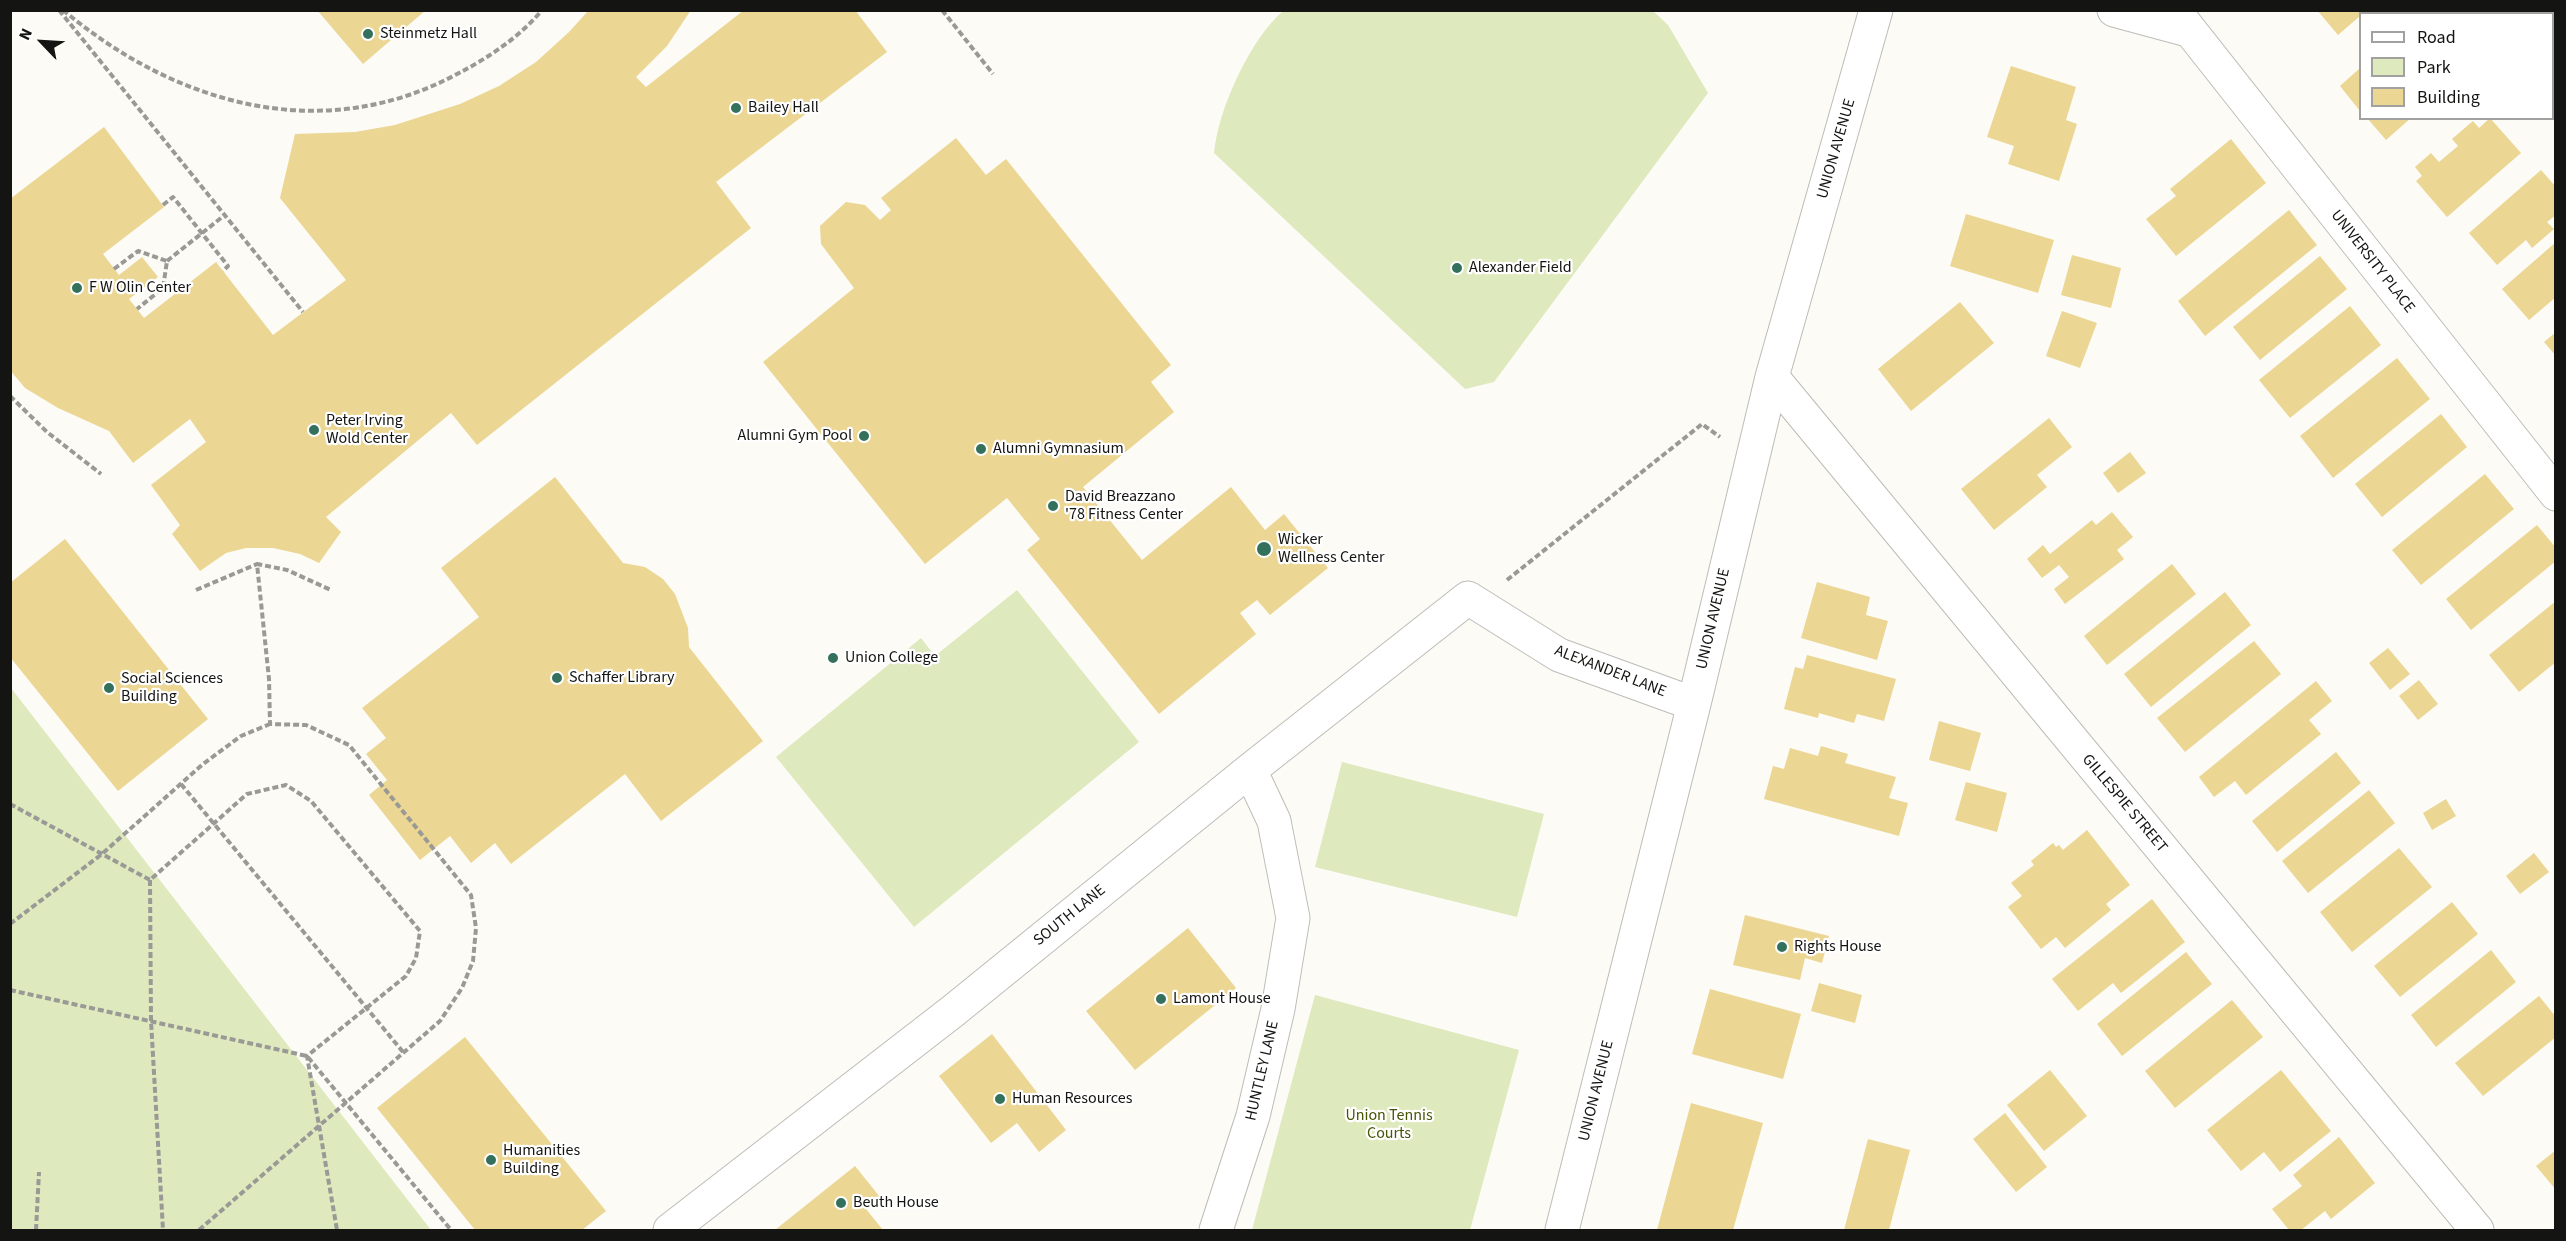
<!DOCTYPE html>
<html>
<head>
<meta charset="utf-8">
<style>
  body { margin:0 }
  #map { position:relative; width:2566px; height:1241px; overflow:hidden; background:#fcfbf6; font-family:"Source Sans 3",sans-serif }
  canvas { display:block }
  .frame { position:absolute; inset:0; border:12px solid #141412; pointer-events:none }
  .legend { position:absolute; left:2359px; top:12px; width:195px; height:108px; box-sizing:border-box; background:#fff; border:2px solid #a1a1a0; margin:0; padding:8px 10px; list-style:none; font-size:18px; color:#141412 }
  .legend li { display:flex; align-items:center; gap:12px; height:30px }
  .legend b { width:30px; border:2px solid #a1a1a0 }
  .north { position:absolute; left:12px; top:12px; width:60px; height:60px; -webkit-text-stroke:4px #fff; paint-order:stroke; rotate:295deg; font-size:16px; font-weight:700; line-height:24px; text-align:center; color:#141412 }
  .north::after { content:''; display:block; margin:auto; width:21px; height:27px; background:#141412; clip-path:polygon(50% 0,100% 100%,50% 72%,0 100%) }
</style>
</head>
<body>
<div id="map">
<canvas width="2566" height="1241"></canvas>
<div class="frame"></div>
<ul class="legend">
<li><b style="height:8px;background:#fff"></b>Road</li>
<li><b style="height:16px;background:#dee9be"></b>Park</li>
<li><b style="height:16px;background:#ecd693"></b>Building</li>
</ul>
<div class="north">N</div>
</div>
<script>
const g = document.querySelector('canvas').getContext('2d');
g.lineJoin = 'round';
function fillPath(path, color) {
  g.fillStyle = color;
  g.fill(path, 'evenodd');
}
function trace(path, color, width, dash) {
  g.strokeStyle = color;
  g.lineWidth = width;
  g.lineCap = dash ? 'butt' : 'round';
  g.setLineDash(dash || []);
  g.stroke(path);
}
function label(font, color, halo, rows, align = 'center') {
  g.font = font + ' "Source Sans 3",sans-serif';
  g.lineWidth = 4.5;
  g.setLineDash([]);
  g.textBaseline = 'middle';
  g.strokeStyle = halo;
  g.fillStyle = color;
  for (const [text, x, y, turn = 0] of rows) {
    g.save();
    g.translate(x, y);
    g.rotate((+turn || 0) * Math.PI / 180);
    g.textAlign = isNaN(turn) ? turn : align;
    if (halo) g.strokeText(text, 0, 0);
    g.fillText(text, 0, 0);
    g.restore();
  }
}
fillPath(new Path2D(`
  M1284 10 1653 11 1668 25 1708 93 1494 382 1465 389 1214 153C1218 110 1250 39 1284 10Z
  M1017 590 1139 742 914 927 776 757 921 638 935 656Z
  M10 688H11L431 1230H11Z
  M1342 762 1544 814 1517 917 1315 867Z
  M1315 995 1519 1050 1470 1230H1252Z`), '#dee9be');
fillPath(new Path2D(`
  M317 10H426L363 64Z
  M589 10H691L667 46 636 77 646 87 744 10H855L887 52 716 182 751 228 477 445 451 413 326 517 341 532 319 563 300 554 273 548H246L226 553 200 571 172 534 180 525 151 485 206 442 190 419 133 463 109 431 58 408 25 388 10 370V199L104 127 164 207 103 254 119 275 142 257 158 277 129 299 144 318 216 262 273 335 346 280 280 198 295 134 355 132 395 125 460 104 499 86 536 62 569 32Z
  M2317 10H2367L2360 14V16L2338 35Z
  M2011 66 2076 87 2066 120 2077 124 2059 181 2008 164 2014 146 1987 137Z
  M2360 68V111L2340 86Z
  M2367 118H2411L2386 140Z
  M2490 118 2521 153 2447 217 2416 181 2422 176 2415 167 2431 153 2439 162 2458 146 2452 139 2473 121 2479 128Z
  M956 138 986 175 1006 159 1171 365 1151 382 1174 412 1083 487 1142 560 1231 487 1265 530 1284 514 1328 568 1270 615 1257 600 1240 613 1256 634 1159 714 1027 550 1040 539 1007 498 925 564 763 362 854 288 821 244 820 226 846 202 865 205 880 220 891 210 881 198Z
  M2231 139 2266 183 2176 256 2146 219 2176 196 2170 189Z
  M2541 170 2556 187V215L2547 222 2554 229 2532 248 2526 240 2497 265 2469 233Z
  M2289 210 2317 245 2205 336 2178 301Z
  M1966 214 2054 240 2038 293 1950 266Z
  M2556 242V297L2529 320 2502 289Z
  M2072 255 2121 268 2111 308 2061 295Z
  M2320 256 2347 289 2260 360 2233 327Z
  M1960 302 1994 343 1911 411 1878 369Z
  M2350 306 2381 345 2290 418 2259 380Z
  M2062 311 2097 323 2080 368 2046 356Z
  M2556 332V356L2544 342Z
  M2397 358 2430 399 2333 478 2300 436Z
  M2441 414 2467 447 2382 517 2355 484Z
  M2049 418 2072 447 2037 475 2047 487 1994 530 1961 489Z
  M2130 452 2146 473 2118 493 2103 473Z
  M2485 474 2514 509 2421 585 2392 550Z
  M555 477 623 563 645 567 663 579 675 594 688 628 689 647 763 741 661 821 625 774 511 864 495 843 471 863 450 836 420 860 369 795 387 780 366 754 386 738 362 708 479 617 441 568Z
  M2112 512 2133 537 2117 550 2124 559 2065 604 2054 589 2069 577 2059 565 2042 578 2027 559 2043 545 2050 554 2092 520 2096 525Z
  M2537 525 2556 548V561L2471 630 2446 599Z
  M65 539 208 719 118 791 10 657V583Z
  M2172 564 2196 594 2107 665 2084 636Z
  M1817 582 1870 597 1866 615 1888 621 1877 660 1801 638Z
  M2225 592 2251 625 2151 707 2124 674Z
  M2556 601V662L2519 692 2489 655Z
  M2254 641 2281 674 2185 752 2157 718Z
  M2388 648 2410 674 2390 690 2369 663Z
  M1807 655 1896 679 1884 721 1857 714 1854 723 1819 713 1818 718 1784 709 1795 667 1803 669Z
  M2419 680 2438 704 2418 720 2399 696Z
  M2316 681 2332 701 2309 720 2321 734 2246 795 2235 781 2214 797 2199 777Z
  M1939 721 1981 733 1970 771 1929 760Z
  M1821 746 1848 754 1845 763 1896 777 1889 798 1908 803 1899 836 1764 799 1773 766 1784 769 1790 748 1818 756Z
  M2336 752 2361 783 2277 852 2252 821Z
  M1966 782 2007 793 1997 832 1955 820Z
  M2369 790 2395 823 2308 893 2282 861Z
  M2446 799 2456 816 2432 830 2423 813Z
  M2087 830 2130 885 2106 904 2111 910 2065 948 2056 937 2041 949 2008 907 2022 896 2011 883 2034 865 2031 861 2053 843 2056 847 2059 845 2063 850Z
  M2399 848 2432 887 2352 952 2320 912Z
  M2534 853 2549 872 2520 894 2506 876Z
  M2152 899 2185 942 2121 993 2113 983 2078 1011 2052 979Z
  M2452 902 2478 934 2400 997 2374 966Z
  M1745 915 1829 936 1822 963 1805 958 1800 980 1733 965Z
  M1188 928 1236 988 1135 1070 1086 1011Z
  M2491 950 2516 982 2436 1047 2411 1015Z
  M2186 952 2212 984 2122 1056 2097 1024Z
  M1819 983 1862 995 1855 1023 1811 1011Z
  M1710 989 1801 1014 1783 1079 1692 1054Z
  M2539 996 2556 1017V1037L2483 1096 2455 1063Z
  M2232 1000 2263 1037 2175 1108 2145 1071Z
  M992 1034 1066 1130 1039 1152 1017 1123 991 1143 939 1076Z
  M465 1037 606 1211 582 1230H475L377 1108Z
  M2050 1070 2087 1116 2044 1151 2007 1105Z
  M2281 1070 2331 1131 2280 1172 2264 1152 2241 1171 2207 1130Z
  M1691 1103 1763 1123 1733 1230H1657Z
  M2005 1113 2047 1167 2016 1192 1973 1139Z
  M2339 1137 2375 1183 2331 1219 2325 1211 2301 1230H2289L2272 1209 2302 1186 2293 1175Z
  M1868 1139 1910 1150 1889 1230H1844Z
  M2556 1150V1190L2536 1166Z
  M855 1166 880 1197 866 1209 883 1230H775Z`), '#ecd693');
const minor = new Path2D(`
  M2114 10 2188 30
  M2174 10 2556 494
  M1772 377 2477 1230
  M670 1230 953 1011 1250 770 1468 598 1559 655 1694 704
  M1216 1230 1253 1116 1278 1009 1293 918 1274 821 1250 770
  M1562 1230 1694 704 1772 377 1876 10`);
trace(minor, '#bdbcb7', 35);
trace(new Path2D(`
  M59 10 303 312
  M63 10C176 105 323 147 459 73 488 58 521 36 542 10
  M942 10 993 74
  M163 205 173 197 228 266 223 271
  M167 261 226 214
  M114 269 138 251 167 261 163 288 137 309
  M10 396 47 432 101 474
  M1507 580 1702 424 1720 437
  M196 590 257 564
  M181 784 403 1052
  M10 804 150 880 247 794 286 785 311 801 420 931 416 958 406 976 307 1056 337 1230
  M150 880 151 1021 163 1230
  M10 924 102 854 203 764 241 736 270 724
  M10 990 307 1056 451 1230
  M36 1230 39 1172
  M199 1230 440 1021 462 988 473 961 476 928 471 895 349 745 306 725 270 724 269 679 257 564 287 570 331 590`), '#999995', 4, [6, 3]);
trace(minor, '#fff', 33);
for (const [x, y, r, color] of [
  [368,34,6,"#34715c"],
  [736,108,6,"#34715c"],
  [1457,268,6,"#34715c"],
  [77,288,6,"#34715c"],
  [314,430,6,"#34715c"],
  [864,436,6,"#34715c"],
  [981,449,6,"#34715c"],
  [1053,506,6,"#34715c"],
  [1264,549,8,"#34715c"],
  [833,658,6,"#34715c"],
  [557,678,6,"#34715c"],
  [109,688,6,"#34715c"],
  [1782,947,6,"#34715c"],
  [1161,999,6,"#34715c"],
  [1000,1099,6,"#34715c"],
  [491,1160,6,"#34715c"],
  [841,1203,6,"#34715c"]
]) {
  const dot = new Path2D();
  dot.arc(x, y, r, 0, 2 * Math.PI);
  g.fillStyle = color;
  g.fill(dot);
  trace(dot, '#fff', 2);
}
label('16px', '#141412', '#fff', [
  ["Steinmetz Hall",380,34],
  ["Bailey Hall",748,108],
  ["Alexander Field",1469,268],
  ["F W Olin Center",89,288],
  ["Peter Irving",326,421],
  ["Wold Center",326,439],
  ["Alumni Gym Pool",852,436,"right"],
  ["Alumni Gymnasium",993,449],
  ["David Breazzano",1065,497],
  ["'78 Fitness Center",1065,515],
  ["Wicker",1278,540],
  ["Wellness Center",1278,558],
  ["Union College",845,658],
  ["Schaffer Library",569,678],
  ["Social Sciences",121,679],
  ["Building",121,697],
  ["Rights House",1794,947],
  ["Lamont House",1173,999],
  ["Human Resources",1012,1099],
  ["Humanities",503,1151],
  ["Building",503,1169],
  ["Beuth House",853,1203]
], 'left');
label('16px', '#141412', '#fff', [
  ["UNION AVENUE",1837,149,-74],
  ["UNIVERSITY PLACE",2372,262,52],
  ["UNION AVENUE",1714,619,-77],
  ["ALEXANDER LANE",1610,672,21],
  ["GILLESPIE STREET",2124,804,50],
  ["SOUTH LANE",1070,916,-39],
  ["HUNTLEY LANE",1263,1071,-77],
  ["UNION AVENUE",1597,1091,-76]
]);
label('16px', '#485406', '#fff', [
  ["Union Tennis",1389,1116],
  ["Courts",1389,1134]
]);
</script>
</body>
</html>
